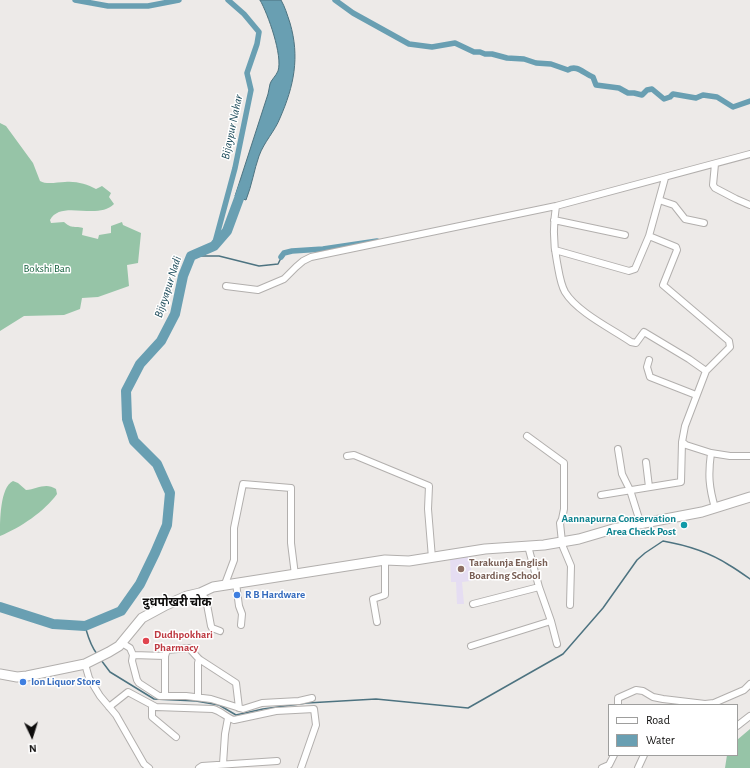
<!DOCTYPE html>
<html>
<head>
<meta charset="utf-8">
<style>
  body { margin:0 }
  #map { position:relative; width:750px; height:768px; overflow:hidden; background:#edeae8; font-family:"Alegreya Sans",sans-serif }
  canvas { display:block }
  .legend { position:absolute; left:608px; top:704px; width:130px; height:52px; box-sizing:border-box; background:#fff; border:1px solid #9e9e9d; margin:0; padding:5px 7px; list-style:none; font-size:12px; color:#0d0c0b }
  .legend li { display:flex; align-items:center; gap:8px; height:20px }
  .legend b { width:20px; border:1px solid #9e9e9d }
  .north { position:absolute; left:12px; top:716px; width:40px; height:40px; -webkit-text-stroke:3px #fff; paint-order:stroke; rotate:176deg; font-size:11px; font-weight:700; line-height:16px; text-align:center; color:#0d0c0b }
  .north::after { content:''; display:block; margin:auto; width:14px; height:18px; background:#0d0c0b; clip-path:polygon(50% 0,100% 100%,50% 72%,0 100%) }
</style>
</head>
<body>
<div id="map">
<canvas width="750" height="768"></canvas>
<ul class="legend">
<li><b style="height:5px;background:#fff"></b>Road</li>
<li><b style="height:11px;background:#699fb2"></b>Water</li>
</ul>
<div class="north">N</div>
</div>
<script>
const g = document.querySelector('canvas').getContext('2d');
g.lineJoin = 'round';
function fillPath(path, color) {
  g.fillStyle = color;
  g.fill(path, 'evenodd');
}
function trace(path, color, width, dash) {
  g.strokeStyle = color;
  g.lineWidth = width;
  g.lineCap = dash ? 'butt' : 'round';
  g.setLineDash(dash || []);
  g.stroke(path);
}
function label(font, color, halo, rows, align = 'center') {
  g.font = font + ' "Alegreya Sans","Noto Sans Devanagari",sans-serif';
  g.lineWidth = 3;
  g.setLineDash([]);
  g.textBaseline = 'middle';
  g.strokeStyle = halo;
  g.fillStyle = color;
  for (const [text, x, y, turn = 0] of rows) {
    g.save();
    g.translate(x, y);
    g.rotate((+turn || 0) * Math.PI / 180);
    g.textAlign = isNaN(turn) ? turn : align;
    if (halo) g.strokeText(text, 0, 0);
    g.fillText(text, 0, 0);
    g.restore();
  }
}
fillPath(new Path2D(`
  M471 556V581L462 582 464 604H457L456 582H451L450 557Z`), '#e5ddf2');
fillPath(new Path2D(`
  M0 123 6 126 33 163 40 181C47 185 57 182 65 182 76 181 87 184 96 189L102 186 111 193 109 197 114 204C97 221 61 199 50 220L51 223 64 222C73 230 75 225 83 228L82 235 98 239 99 235 111 233V226L122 222 123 225 141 233 138 263 127 265 129 286 98 297 82 298 80 309 64 315 24 316 0 331Z
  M13 481 18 483 26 490C37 489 46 482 56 489L57 494C45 511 20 528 0 536 0 521 0 487 13 481Z
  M750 729V768H725L727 755H737V740Z`), '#96c4a7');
const water = new Path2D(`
  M260 0H281C285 7 287 14 290 23 300 57 294 86 280 118 275 131 264 142 259 156 254 170 252 185 246 200L235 196 268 94C269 91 269 87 270 84 271 80 276 76 278 71 283 56 268 14 260 0Z`);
fillPath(water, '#699fb2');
trace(water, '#4d7380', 1);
trace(new Path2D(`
  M191 256H219L259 266 278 264 281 258
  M85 626C88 636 90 645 97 654
  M101 660 110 672 154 699 196 701 219 705 236 715 263 709 307 703 376 699 468 708 563 654 603 608 637 560 645 553 663 541C686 545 709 552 729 565 736 569 743 574 750 579`), '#4d7380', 1.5);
trace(new Path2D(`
  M75 0 108 6H148L179 0
  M335 0 353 13 409 44 432 47 455 43 474 52H480L485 54H492L507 58 524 59 536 63 551 64 568 70C577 64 584 74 593 77L596 85 619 88 628 93H634L642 95 647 90 652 89 664 99 670 97 673 94 696 98 703 95 717 97 733 107 750 101
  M214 246 235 168 251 90 247 73 257 44 259 32 244 14 228 0
  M281 257 284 253 292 251 323 249 377 241`), '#699fb2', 5.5);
trace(new Path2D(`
  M0 607 53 624 85 626 121 611 140 584 155 553 167 525 170 493 157 464 134 441 127 419 126 391 140 364 161 341 175 314 183 276 191 256 214 246 227 231 244 185`), '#699fb2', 10);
const minor = new Path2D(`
  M715 164 713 185 715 188 736 199 750 205
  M659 200 674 205 685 219 704 223
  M556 206C553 225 553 243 557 262 559 272 560 283 565 292 577 312 612 329 631 342L636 343 644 332 689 359 706 371 685 426 682 442 686 445 711 453C708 475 709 487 715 508
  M554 220 625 235
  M649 236 665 178
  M555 250 629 271 635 269 649 236 676 247 677 250 663 285 729 341 730 347 706 371
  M226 286 258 290 284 279 296 267 303 261 311 257 556 206 750 154
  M649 360 647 367 650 377 696 395
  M527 436 564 463V509L562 519 560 523 562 542
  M618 449 622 474 630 490 641 525
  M711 453 730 456H750
  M347 456 354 455 429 486 428 509 432 558
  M646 462 649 487
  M601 495 681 482 682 442
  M563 542V547L571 566 570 605
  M236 583 239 606 242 614 241 625
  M225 584 234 560V528L243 484 291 488V543L295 575
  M200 593 206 599 211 626 212 628 220 631
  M473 604 539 587
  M551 621 557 644
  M377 622 373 599 385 595V560
  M122 643 130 648 133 655 165 656 167 650 189 648 199 659 236 683 239 708
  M471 646 551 621 539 587 528 546
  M133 655 132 661 137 680 139 683 159 696H186L211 699 243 709 262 703 299 701 312 698
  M165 656V696
  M85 664 89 678 100 696 116 715 144 764 149 768
  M198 697V663L199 659
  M618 705V698L636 690 643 691 653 697 663 699 705 704 714 703 744 690 750 684
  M152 706V717L176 737
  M109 707 128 692 156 707 213 709C221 711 227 718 234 720L276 711 314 709 316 725 301 768
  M737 726 750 716
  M223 764 225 734 228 718
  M199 768 202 766 277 761
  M602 768 609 765 614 755
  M638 768 644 755`);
const primary = new Path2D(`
  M0 674 17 677 27 676 85 664 109 652 119 646 142 618 166 605 187 596 200 593 213 587 385 560 409 561 485 549 544 545 579 539 613 529 702 512 750 497`);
trace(minor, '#b2afad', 8);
trace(primary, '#b2afad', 11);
trace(minor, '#fff', 6);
trace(primary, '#fff', 9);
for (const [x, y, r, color] of [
  [684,525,4,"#0f9aa8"],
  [461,569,4,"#8d6e63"],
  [237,595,4,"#3f7fe0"],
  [146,641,4,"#e0444e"],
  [23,682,4,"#3f7fe0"]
]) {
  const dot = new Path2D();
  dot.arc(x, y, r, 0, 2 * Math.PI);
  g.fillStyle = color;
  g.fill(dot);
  trace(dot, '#fff', 1.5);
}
label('11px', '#15613d', '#fff', [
  ["Bokshi Ban",47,269]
]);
label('bold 11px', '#0d838f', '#fff', [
  ["Aannapurna Conservation",676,519],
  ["Area Check Post",676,532]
], 'right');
label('bold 11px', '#785e54', '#fff', [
  ["Tarakunja English",469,563],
  ["Boarding School",469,576]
], 'left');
label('bold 11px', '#366cbe', '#fff', [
  ["R B Hardware",245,595],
  ["Ion Liquor Store",31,682]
], 'left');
label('bold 11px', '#be3a42', '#fff', [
  ["Dudhpokhari",154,635],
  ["Pharmacy",154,648]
], 'left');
label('italic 12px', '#1a4958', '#fff', [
  ["Bijaypur Nahar",232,127,-78],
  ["Bijayapur Nadi",168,287,-72]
]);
label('bold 12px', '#0d0c0b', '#fff', [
  ["दुधपोखरी चोक",177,602]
]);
</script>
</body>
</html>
